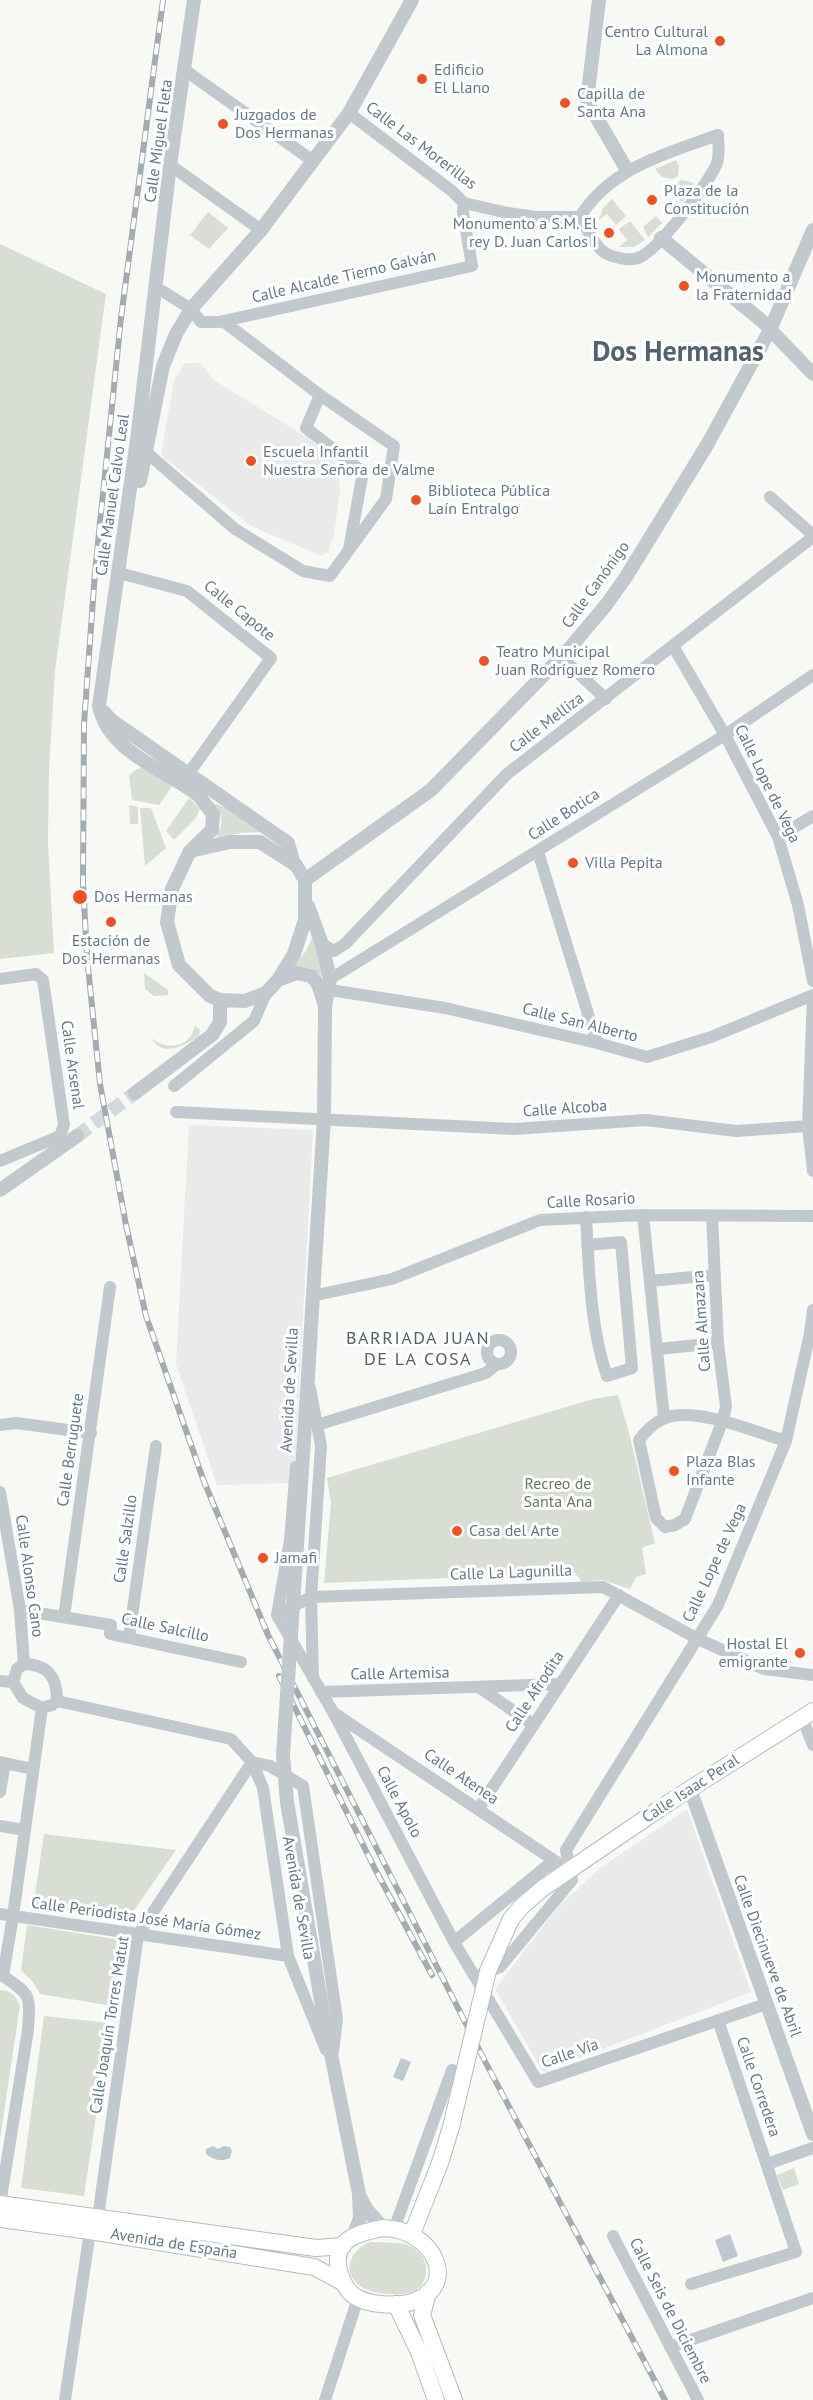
<!DOCTYPE html>
<html>
<head>
<meta charset="utf-8">
<style>
  body { margin:0 }
  canvas { display:block; background:#f8f9f5 }
</style>
</head>
<body>
<canvas width="813" height="2400"></canvas>
<script>
const g = document.querySelector('canvas').getContext('2d');
g.lineJoin = 'round';
function fillPath(path, color) {
  g.fillStyle = color;
  g.fill(path, 'evenodd');
}
function trace(path, color, width, dash) {
  g.strokeStyle = color;
  g.lineWidth = width;
  g.lineCap = dash ? 'butt' : 'round';
  g.setLineDash(dash || []);
  g.stroke(path);
}
function label(font, color, halo, rows, align = 'center') {
  g.font = font + ' "PT Sans",sans-serif';
  g.lineWidth = 6;
  g.setLineDash([]);
  g.textBaseline = 'middle';
  g.strokeStyle = halo;
  g.fillStyle = color;
  for (const [text, x, y, turn = 0] of rows) {
    g.save();
    g.translate(x, y);
    g.rotate((+turn || 0) * Math.PI / 180);
    g.textAlign = isNaN(turn) ? turn : align;
    if (halo) g.strokeText(text, 0, 0);
    g.fillText(text, 0, 0);
    g.restore();
  }
}
fillPath(new Path2D(`
  M185 363H200L214 380 308 438 337 465 340 491 333 540 330 541 329 551 321 556 251 526 161 455 174 380Z
  M189 1125 313 1130 294 1483 217 1485 176 1364Z
  M687 1809 751 1992 543 2072 495 1989 559 1906 599 1869Z`), '#e9eae9');
fillPath(new Path2D(`
  M676 160 679 166 678 176 673 179 662 177 655 169Z
  M681 180 692 182 695 186 682 203 676 195 677 183Z
  M612 199 626 216 616 225 607 214 599 220 603 208Z
  M208 212 228 228 209 249 190 235Z
  M656 216 662 223 648 237 643 227Z
  M630 221 645 240 634 247H619L627 240 619 229Z
  M0 244 106 294 55 671 49 769 48 843 54 953 0 959Z
  M147 766 173 785 159 805 132 800 129 775 137 769Z
  M189 798 200 809 196 818 174 840 166 831Z
  M214 803 239 814 264 832 240 833 216 838C224 824 223 815 214 803Z
  M129 805 138 807V824H130Z
  M140 808H151L166 848 145 866Z
  M314 934 323 977 312 969 294 966 306 951Z
  M144 973 168 990V995L154 996 145 989Z
  M195 1025 200 1030 199 1036C184 1046 163 1058 151 1038 167 1051 191 1048 195 1025Z
  M618 1395 628 1429 655 1543 642 1548 646 1574 636 1577 630 1589 602 1580 582 1582 575 1573 324 1583 331 1503 327 1478 593 1399Z
  M44 1834 176 1850 128 1919 33 1907Z
  M27 1925 121 1940 113 2006 40 1994 33 1982 21 1970Z
  M0 1990C11 1990 16 1996 20 2006L0 2139Z
  M44 2016 110 2023 84 2196 21 2188Z
  M794 2168 799 2184 783 2190 777 2175Z
  M370 2242C383 2243 401 2241 412 2247 434 2259 430 2292 404 2294 390 2295 370 2294 359 2285 340 2270 353 2248 370 2242Z`), '#d8ded4');
fillPath(new Path2D(`
  M401 2058 411 2062 403 2081 393 2077Z
  M213 2146 218 2149 224 2146 230 2147 232 2151 230 2158C222 2162 213 2160 206 2154V2149Z
  M730 2234 738 2256 723 2262 715 2240Z`), '#bcc9ce');
trace(new Path2D(`
  M77 1136 135 1093`), '#d3d9da', 14, [14, 7]);
const secondary = new Path2D(`
  M543 1888 668 1803 813 1711
  M0 2204 316 2248 343 2246
  M0 2219 90 2231 314 2267 344 2283
  M383 2228C436 2229 462 2290 408 2303 393 2306 371 2305 358 2298 342 2291 332 2261 342 2246 350 2234 370 2231 383 2228Z
  M412 2234 440 2163
  M428 2292 422 2315 454 2400
  M396 2304 419 2352 436 2400`);
trace(secondary, '#b5bcc1', 18);
trace(new Path2D(`
  M186 71 313 161
  M349 113 452 191 464 203 508 213 536 217H580
  M718 135C718 143 720 155 717 163 709 183 658 251 638 258 629 261 615 258 607 254 594 247 587 228 580 217 610 168 667 153 718 135Z
  M170 165 261 230
  M156 287 191 309 201 322H219L472 266 463 212 464 203
  M223 321 320 395
  M146 452 235 529 303 571 330 576 386 499 394 446 320 395 306 428 363 472 349 549
  M770 497 813 535
  M119 573 187 591 271 658 189 773
  M673 646 725 735 778 837 798 905 813 981
  M561 657 606 699
  M778 837 813 816
  M538 852 597 1043
  M322 944 334 951 345 944 507 774 813 537
  M0 979 36 974 43 980 64 1125 60 1136 0 1161
  M330 979 725 735 813 675
  M330 990 445 1008 597 1043 647 1057 711 1037 813 995
  M813 996 808 1126 813 1171
  M174 1086 254 1021 266 993
  M176 1112 514 1129 646 1120 736 1131 808 1126
  M643 1215 664 1418
  M712 1216 718 1343 726 1407 722 1422 685 1519 675 1525 665 1527 656 1518 639 1440C645 1432 654 1423 663 1419 693 1405 755 1432 786 1441
  M586 1217C589 1268 590 1328 607 1376L632 1368 621 1242 587 1245
  M650 1281 715 1275
  M312 1296 392 1279 540 1220 643 1215 813 1216
  M487 1352a12 12 0 1 1 24 0a12 12 0 1 1-24 0Z
  M658 1349 718 1343
  M310 1388 321 1446 311 1597 313 1678
  M0 1425 16 1423 91 1433
  M317 1425 486 1373 497 1364
  M296 1467 290 1540 277 1615 333 1712 454 1942 538 2082 766 2004
  M0 1492 20 1610 24 1664
  M20 1610 111 1625 110 1634 241 1662
  M286 1610 311 1597 603 1587 698 1639 764 1669 813 1675
  M64 1617 110 1287
  M129 1637 156 1446
  M24 1664C49 1665 57 1677 57 1701L52 1705 42 1708 23 1698 13 1682 17 1669Z
  M0 1681 13 1682
  M480 1688 534 1725
  M321 1692 560 1684
  M57 1701 231 1739 252 1762 263 1788 288 1956 326 2050
  M334 1713 570 1871
  M802 1718 813 1745
  M0 1762 33 1769
  M252 1762 270 1766 303 1786 337 2019 333 2052
  M0 1792 5 1763
  M479 1808 619 1595
  M0 1826 25 1830
  M0 1914 288 1956
  M454 1942 547 1866 566 1870
  M483 1973 500 1967 572 1880 566 1850 718 1605 786 1441 810 1333 813 1310
  M3 1976 13 1916 42 1708
  M767 2164 813 2148
  M0 2204 28 2030C30 1996 32 1995 3 1976
  M98 2217 138 1935 252 1762
  M394 2229 452 2070
  M613 2236 698 2400
  M691 2284 796 2252 718 2020
  M670 2347 813 2298
  M65 2400 90 2231
  M325 2400 358 2298`), '#c3c8cc', 12);
trace(new Path2D(`
  M599 0 587 101 627 170
  M661 238 762 321 813 374
  M140 481 163 366 176 334 191 309 261 230 349 113 412 0
  M104 712 111 720 288 843 294 864
  M190 851 230 842H260L296 865 305 880V920L294 954 278 980 266 993 245 1001 220 1000 210 996 179 965 167 922 172 889 190 851 212 830 213 814C207 807 202 798 194 792 161 768 108 751 99 706L137 440 170 165 194 0
  M305 880 431 790 569 649 606 605 626 577 707 445 770 330 813 230
  M278 980 297 973 311 976 318 984 325 1006
  M135 1093 212 1035 220 1022V1000
  M0 1190 77 1136
  M304 1440 324 1119 325 1006 330 979 322 944 308 906
  M690 1789 813 2134
  M325 2024 359 2194 360 2218 353 2237
  M360 2197 367 2210 383 2228`), '#c3c8cc', 14);
trace(secondary, '#fff', 16);
const rail = new Path2D(`
  M163 0 121 318 95 572 84 724 83 883 87 957 100 1084 126 1225 146 1316 203 1479 268 1635 488 2067 665 2400
  M279 1676 375 1869 432 1975`);
trace(rail, '#a4abb1', 6);
trace(rail, '#fff', 4, [11]);
const secondaryBridge = new Path2D(`
  M440 2163 451 2127 488 1971 511 1919 522 1906 543 1888`);
trace(secondaryBridge, '#b5bcc1', 18, []);
trace(new Path2D(`
  M304 1440 283 1755 287 1802 325 2024`), '#c3c8cc', 14);
trace(secondaryBridge, '#fff', 16);
for (const [x, y, r, color] of [
  [720,41,6,"#f0511e"],
  [422,79,6,"#f0511e"],
  [565,103,6,"#f0511e"],
  [223,124,6,"#f0511e"],
  [652,200,6,"#f0511e"],
  [609,233,6,"#f0511e"],
  [684,286,6,"#f0511e"],
  [251,461,6,"#f0511e"],
  [416,500,6,"#f0511e"],
  [484,661,6,"#f0511e"],
  [573,863,6,"#f0511e"],
  [80,897,8,"#f0511e"],
  [111,922,6,"#f0511e"],
  [674,1471,6,"#f0511e"],
  [457,1531,6,"#f0511e"],
  [263,1558,6,"#f0511e"],
  [800,1653,6,"#f0511e"]
]) {
  const dot = new Path2D();
  dot.arc(x, y, r, 0, 2 * Math.PI);
  g.fillStyle = color;
  g.fill(dot);
  trace(dot, '#fff', 2);
}
label('16px', '#657989', '#fff', [
  ["Centro Cultural",708,32,"right"],
  ["La Almona",708,50,"right"],
  ["Edificio",434,70],
  ["El Llano",434,88],
  ["Capilla de",577,94],
  ["Santa Ana",577,112],
  ["Juzgados de",235,115],
  ["Dos Hermanas",235,133],
  ["Plaza de la",664,191],
  ["Constitución",664,209],
  ["Monumento a S.M. El",597,224,"right"],
  ["rey D. Juan Carlos I",597,242,"right"],
  ["Monumento a",696,277],
  ["la Fraternidad",696,295],
  ["Escuela Infantil",263,452],
  ["Nuestra Señora de Valme",263,470],
  ["Biblioteca Pública",428,491],
  ["Laín Entralgo",428,509],
  ["Teatro Municipal",496,652],
  ["Juan Rodríguez Romero",496,670],
  ["Villa Pepita",585,863],
  ["Dos Hermanas",94,897],
  ["Estación de",111,941,"center"],
  ["Dos Hermanas",111,959,"center"],
  ["Plaza Blas",686,1462],
  ["Infante",686,1480],
  ["Casa del Arte",469,1531],
  ["Jamafi",275,1558],
  ["Hostal El",788,1644,"right"],
  ["emigrante",788,1662,"right"]
], 'left');
label('16px', '#657989', '#fff', [
  ["Calle Miguel Fleta",159,141,-82],
  ["Calle Las Morerillas",421,146,37],
  ["Calle Alcalde Tierno Galván",344,277,-13],
  ["Calle Manuel Calvo Leal",113,495,-82],
  ["Calle Canónigo",596,585,-54],
  ["Calle Capote",239,611,39],
  ["Calle Melliza",547,723,-37],
  ["Calle Lope de Vega",767,784,64],
  ["Calle Botica",564,815,-33],
  ["Calle San Alberto",580,1023,14],
  ["Calle Arsenal",72,1065,82],
  ["Calle Alcoba",565,1109,-4],
  ["Calle Rosario",591,1201,-3],
  ["Calle Almazara",702,1321,-94],
  ["Avenida de Sevilla",290,1390,-87],
  ["Calle Berruguete",71,1450,-82],
  ["Calle Salzillo",126,1539,-82],
  ["Calle Lope de Vega",715,1563,-65],
  ["Calle La Lagunilla",511,1573,-2],
  ["Calle Alonso Cano",29,1576,82],
  ["Calle Salcillo",165,1628,12],
  ["Calle Artemisa",400,1674,-1],
  ["Calle Afrodita",535,1692,-57],
  ["Calle Atenea",461,1777,34],
  ["Calle Isaac Peral",691,1789,-33],
  ["Calle Apolo",399,1802,62],
  ["Avenida de Sevilla",298,1898,80],
  ["Calle Periodista José María Gómez",146,1919,8],
  ["Calle Diecinueve de Abril",767,1956,70],
  ["Calle Joaquín Torres Matut",110,2025,-81],
  ["Calle Vía",570,2054,-19],
  ["Calle Corredera",758,2087,71],
  ["Avenida de España",174,2244,9],
  ["Calle Seis de Diciembre",670,2311,63]
]);
label('16px', '#667a61', '#fff', [
  ["Recreo de",558,1484],
  ["Santa Ana",558,1502]
]);
g.letterSpacing = '1.5px';
label('18px', '#54626d', '#fff', [
  ["BARRIADA JUAN",418,1339],
  ["DE LA COSA",418,1360]
]);
g.letterSpacing = '0px';
label('bold 28px', '#54626d', '#fff', [
  ["Dos Hermanas",678,353]
]);
</script>
</body>
</html>
